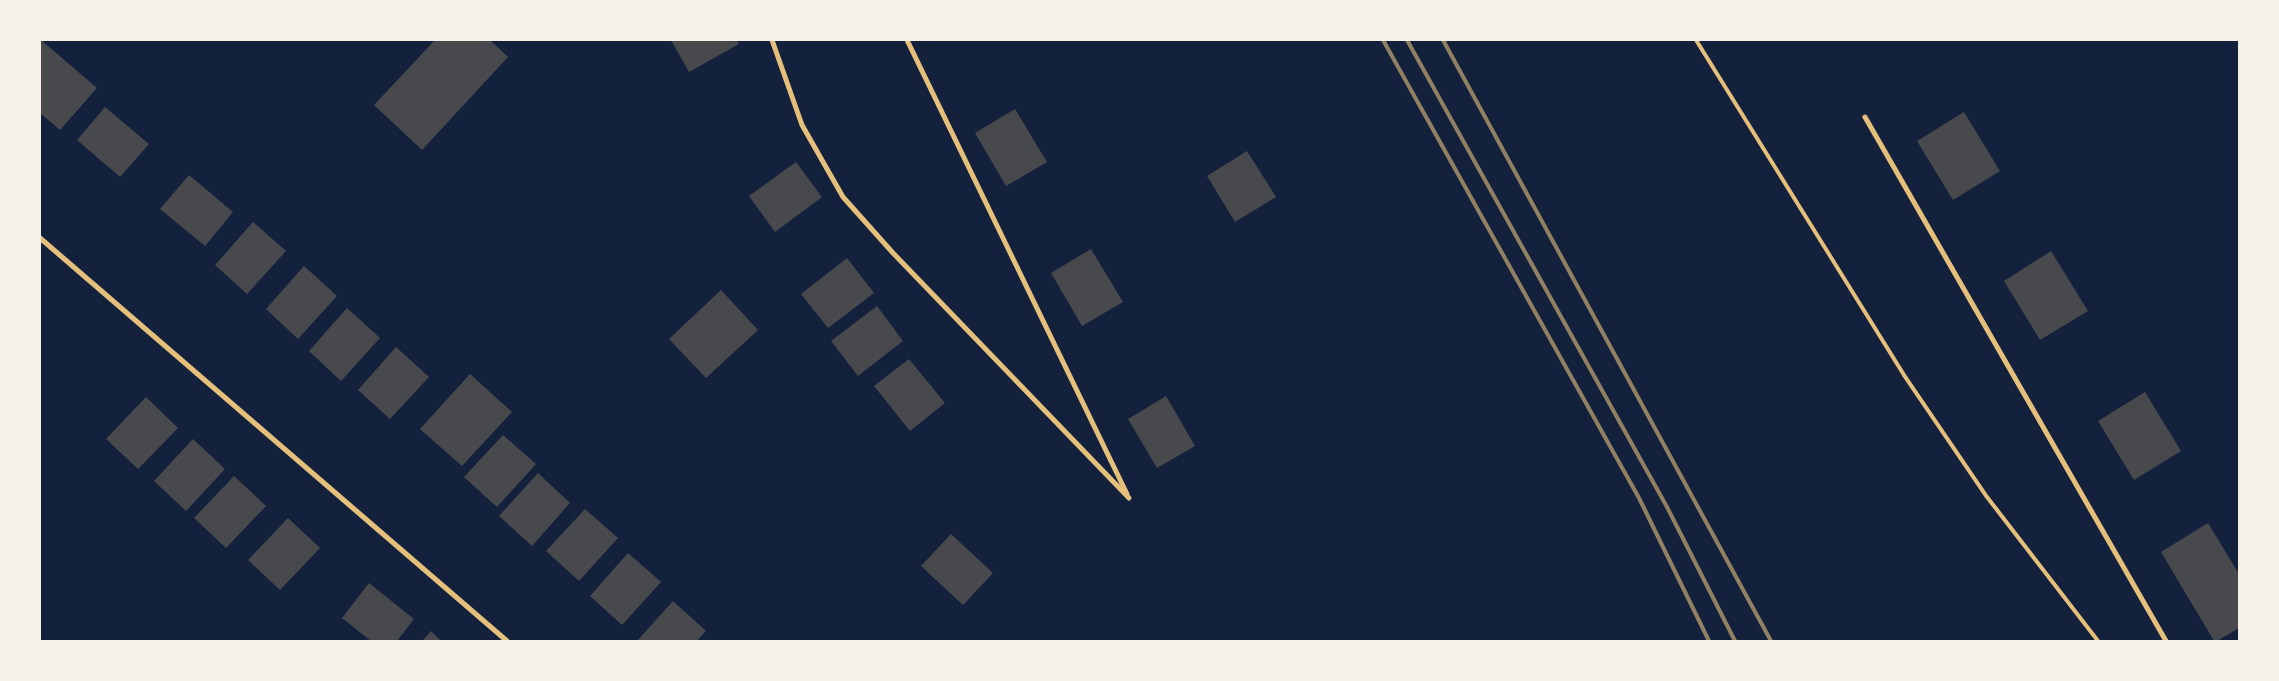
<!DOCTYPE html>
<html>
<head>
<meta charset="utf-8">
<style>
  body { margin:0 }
  #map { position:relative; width:2279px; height:681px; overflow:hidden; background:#14213d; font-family:Montserrat,sans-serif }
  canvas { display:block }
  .frame { position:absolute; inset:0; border:41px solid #f6f1e7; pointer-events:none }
</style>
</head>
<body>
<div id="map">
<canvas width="2279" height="681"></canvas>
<div class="frame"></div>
</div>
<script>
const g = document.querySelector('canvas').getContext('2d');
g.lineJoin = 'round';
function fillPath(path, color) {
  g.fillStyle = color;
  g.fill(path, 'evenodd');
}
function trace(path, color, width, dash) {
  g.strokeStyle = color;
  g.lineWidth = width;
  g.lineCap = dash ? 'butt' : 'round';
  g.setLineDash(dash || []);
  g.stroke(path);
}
fillPath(new Path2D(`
  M41 40 97 88 60 130 40 113Z
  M435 40H490L508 57 422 150 374 105Z
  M671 40H737L739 44 689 72Z
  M105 107 149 144 120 177 77 140Z
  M1015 109 1047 162 1006 186 975 133Z
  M1964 112 2000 171 1953 200 1917 141Z
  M1247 151 1276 197 1235 222 1207 176Z
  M796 162 822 197 775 232 749 196Z
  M189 175 233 212 205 246 160 209Z
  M253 222 286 251 247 294 215 265Z
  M1091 249 1123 302 1082 326 1051 273Z
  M2051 251 2088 311 2040 340 2004 281Z
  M847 258 874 293 828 328 801 294Z
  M304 266 337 296 298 339 266 309Z
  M721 290 758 330 706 378 669 339Z
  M877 306 903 341 858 376 831 341Z
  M347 308 380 338 341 381 309 351Z
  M396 347 429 377 390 419 358 390Z
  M909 359 945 403 910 431 874 386Z
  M470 374 512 412 462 466 420 429Z
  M2145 392 2181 451 2134 480 2098 421Z
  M1166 396 1195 446 1157 468 1128 419Z
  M146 397 178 428 138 469 106 439Z
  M503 435 536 464 497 507 464 477Z
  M193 439 225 469 186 511 154 481Z
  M538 473 570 503 532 546 499 516Z
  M234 476 266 506 226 548 194 518Z
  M585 509 618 538 579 581 546 551Z
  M288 518 320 548 280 590 248 560Z
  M2208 523 2239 574V628L2217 641H2214L2161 552Z
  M951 534 993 573 963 605 921 566Z
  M628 553 661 582 622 625 590 596Z
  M369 583 414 619 397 641H371L342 618Z
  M673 601 706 631 697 641H637Z
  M431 631 441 641H422Z`), '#48494c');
trace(new Path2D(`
  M1696 40 1904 375 1987 497 2098 641`), '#e5c07b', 4);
trace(new Path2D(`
  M772 40 802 125 843 197 893 253 1129 498
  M907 40 1127 494
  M1865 117 2166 641
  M40 238 507 641`), '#e5c07b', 5);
trace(new Path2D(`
  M1383 40 1639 498 1709 641
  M1407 40 1667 507 1735 641
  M1443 40 1771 641`), '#918062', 4);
</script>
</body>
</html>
